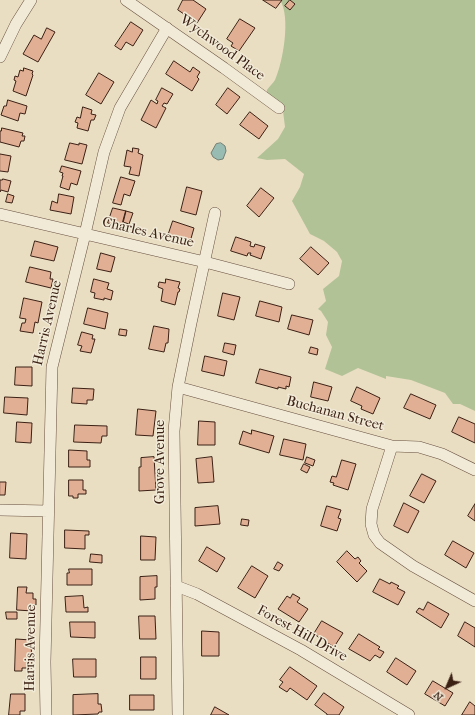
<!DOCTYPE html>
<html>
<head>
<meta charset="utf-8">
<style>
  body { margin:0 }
  #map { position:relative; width:475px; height:715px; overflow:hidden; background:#eadec2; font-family:"IM FELL French Canon",serif }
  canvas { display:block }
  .north { position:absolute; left:427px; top:667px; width:40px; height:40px; -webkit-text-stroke:3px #f1ead7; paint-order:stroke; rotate:224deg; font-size:11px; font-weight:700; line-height:16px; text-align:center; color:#3b2014 }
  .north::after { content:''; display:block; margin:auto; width:14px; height:18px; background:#3b2014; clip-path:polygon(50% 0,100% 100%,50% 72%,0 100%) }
</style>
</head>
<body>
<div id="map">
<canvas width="475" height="715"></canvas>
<div class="north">N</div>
</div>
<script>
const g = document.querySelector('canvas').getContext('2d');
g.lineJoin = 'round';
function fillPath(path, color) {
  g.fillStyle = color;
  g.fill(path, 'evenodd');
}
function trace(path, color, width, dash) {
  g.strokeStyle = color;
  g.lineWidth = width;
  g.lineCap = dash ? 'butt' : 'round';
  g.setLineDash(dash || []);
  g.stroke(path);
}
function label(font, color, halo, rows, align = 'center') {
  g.font = font + ' "IM FELL French Canon",serif';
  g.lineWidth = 3;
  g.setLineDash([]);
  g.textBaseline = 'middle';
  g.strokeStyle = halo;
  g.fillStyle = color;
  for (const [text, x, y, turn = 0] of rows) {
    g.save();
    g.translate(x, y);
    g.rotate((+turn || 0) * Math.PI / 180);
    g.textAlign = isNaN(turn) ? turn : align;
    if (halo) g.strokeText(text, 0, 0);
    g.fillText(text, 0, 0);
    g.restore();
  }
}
fillPath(new Path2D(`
  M280 0H475V411L460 404H453L445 393 411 380 386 376V379L358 368 342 376 325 369 332 347 326 335 328 322 321 311 318 309 326 301 323 289 339 276 342 261 337 252 324 241 310 234 292 201 300 187 304 174 285 159 267 160 257 158 278 139 285 127 282 103 267 93V90C269 87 273 83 275 80 283 62 291 17 280 0Z`), '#b2c297');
const water = new Path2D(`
  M221 143 225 146 226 151 223 159 218 160 213 157 211 153 216 144Z`);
fillPath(water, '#98bcb2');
trace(water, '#737e73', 1);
const building = new Path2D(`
  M183 0H193L206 9 197 23 178 10Z
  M263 0H282L276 8Z
  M290 0 295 4 290 10 285 6Z
  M240 19 255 28 239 51 231 46 233 43 227 39Z
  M131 22 143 30 133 46 126 42 121 50 115 46Z
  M47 28 55 32 38 62 23 54 34 35 41 39Z
  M174 61 190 72 193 67 200 72 197 77 199 79 192 91 166 74Z
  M24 68 33 71 32 74 33 75 26 96 13 91 16 81 14 80 15 76 18 77 20 70 23 71Z
  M99 73 114 82 101 104 86 95Z
  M162 88 173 94 167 104 164 103 162 106 166 108 156 128 141 120 151 100 157 104 158 101 156 100Z
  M228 88 240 97 227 114 216 105Z
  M8 100 27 106 25 114 20 113 18 121 1 115 4 106H6Z
  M83 107 92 110 91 114 96 115 94 120H91L88 131 77 128 78 123 75 122 77 117 80 118Z
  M250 112 268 126 259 139 240 125Z
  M2 128 23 133 22 136H25L24 141H21L19 147 0 142V131H1Z
  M70 143 79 145V143L87 145 82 164 65 160Z
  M133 148 139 149 138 153 143 155 139 176 129 174 131 167 124 166 127 150 132 152Z
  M0 154 11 156 8 172 0 171Z
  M62 166 81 171 77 185 71 183 69 190 60 187 63 176H62L63 173 60 172Z
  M121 177 135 181 130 196 124 194 121 205 113 203Z
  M3 179 11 181 8 192 1 190 0 192V180H2Z
  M187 187 202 191 196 215 181 211Z
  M261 188 274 198 259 217 247 206Z
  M8 194 14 196 12 203 6 202Z
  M59 194 74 197 71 214 50 210 52 201 57 203Z
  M113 208 126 211 122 227 108 223Z
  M126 211 133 213 129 224 123 222Z
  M173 221 194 228 190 242 168 236Z
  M236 237 251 242 250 246 254 247 255 244 265 247 261 259 250 255 251 253H248L247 256 231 251Z
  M35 241 58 247 54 261 31 256Z
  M311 247 329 263 318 275 300 259Z
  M101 253 115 257 111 272 97 269Z
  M30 267 51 272 50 279H53L51 288 26 282Z
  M94 279 109 283 107 289 113 291 111 300 104 298V300L94 298 95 293 91 292Z
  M166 279 180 282 178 288 180 289 179 292H178L175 305 161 301 163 289 158 287 159 282 165 283Z
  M223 293 240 297 234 320 218 316Z
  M24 298 42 302 38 323 35 322 33 333 20 331 22 323H25L26 319 20 318Z
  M260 301 282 307 279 322 256 316Z
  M88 308 108 313 105 329 84 324Z
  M292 315 313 320 309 335 288 329Z
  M154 326 169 329 168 343H166L164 352 149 349Z
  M120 329 127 330 126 336 119 335Z
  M82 332 93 335 92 339H95L91 353 80 351 82 346 78 345Z
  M225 343 236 345 234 355 223 352Z
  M311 347 318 349 317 355 309 353Z
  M205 356 227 361 224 376 202 371Z
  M16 367H32V386L15 385Z
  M260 369 291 377 289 387 286 386V389L278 387V389L256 383Z
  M314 382 332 387 328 401 311 397Z
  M357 387 380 398 373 414 361 409 362 406 351 401Z
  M73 388 94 389 93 400H87V404L72 403Z
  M411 394 436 405 430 419 404 408Z
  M5 397 28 398 27 415 4 413Z
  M138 409 156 411 153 436 136 435Z
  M459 417 475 424V443L452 432Z
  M199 421 215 422V445H198Z
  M17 422 32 423 31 443 16 442Z
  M75 425 107 426V436H102L101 443 74 442Z
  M252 430 274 436 269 453 239 444 243 431 251 434Z
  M284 439 306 444 303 460 280 455Z
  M69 450 87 451V460H90V467H69Z
  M154 457 156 490 139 491V467H141V458Z
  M212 457 214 482 198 483 196 459Z
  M307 457 315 460 313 466 305 463Z
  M342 460 356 464 348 490 333 485 334 483 330 482 332 476 336 477Z
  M304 464 310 467 307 473 301 470Z
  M422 474 436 481 424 503 410 496Z
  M69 480H83V490H86V494H78V498H73V496H69Z
  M0 482H6L5 495H0Z
  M404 503 419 511 408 533 394 526Z
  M475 504V521L468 516Z
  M218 506 220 524 195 526V508Z
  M327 506 341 510 338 518 341 519 337 531 321 526Z
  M242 519 249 520 248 526 241 525Z
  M65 530 89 531V535H85V549L65 548Z
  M11 533 27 534 26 559 10 558Z
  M141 536 156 537 155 560H141Z
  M453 541 474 553 466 568 445 555Z
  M207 547 225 558 217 572 199 561Z
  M347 551 355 559 358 557 361 561 359 563 367 571 357 582 337 562Z
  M91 554 102 555V563L90 562Z
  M278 562 283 565 279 571 274 569Z
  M252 566 268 576 255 598 238 588Z
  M69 569H92V585H67V573H69Z
  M157 576V587H155V599L140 600V577Z
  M380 579 390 584 391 582 399 586 397 588 405 592 398 605 373 592Z
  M18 587H27L26 593H33V599H36V605H33V611L17 610Z
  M293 594 300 598 297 602 308 609 299 622 278 609 287 596 290 598Z
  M83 596 84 608 88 607V612H66L65 597Z
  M428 602 449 614 441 628 416 612 419 608 423 610Z
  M6 612H17V619H7Z
  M139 616H155L156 639H140Z
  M322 621 343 633 334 647 314 634Z
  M70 622H95V638L71 637Z
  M465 622 475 628V647L458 636Z
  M202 631 219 632V656H202Z
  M359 634 380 647 378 649 384 652 380 658 375 655 370 661 349 649Z
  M16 639 31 640 32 668H22V671H15Z
  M141 657H156V679H141Z
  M396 658 416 671 407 685 387 672Z
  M73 659H96V677H74Z
  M290 667 317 686 307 700 290 688 287 692 279 687 283 682 280 680Z
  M433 681 453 693 445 706 425 694Z
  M324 693 344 707 339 715H327V714L315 705Z
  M11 694H25V711H20V715H9Z
  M98 694V704H101L102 712H99L98 714 73 715V695Z
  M130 695H154V710H130Z
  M470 702 475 706V715H462Z
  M215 707 229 715H211Z`);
fillPath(building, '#e0af94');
trace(building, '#3b2014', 1);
const street = new Path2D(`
  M126 0 224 68 279 108
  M0 57 16 24 31 0
  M0 214 205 262 289 284
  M178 387 392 446 372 509 371 524 374 535 380 543 413 566 475 601
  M392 446 419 447 442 454 475 470
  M0 510 48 511
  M176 586 197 594 301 650 409 715
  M46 715 45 662 52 367 85 234 104 152 120 108 167 28
  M178 715 174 431 178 387 191 323 215 213`);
trace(street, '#675040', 12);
trace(street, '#f1ead7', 11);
label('14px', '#3b2014', '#f1ead7', [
  ["Wychwood Place",222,48,36],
  ["Charles Avenue",148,233,13],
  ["Harris Avenue",48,323,-77],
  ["Buchanan Street",335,414,15],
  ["Grove Avenue",161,462,-90],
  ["Forest Hill Drive",302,634,29],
  ["Harris Avenue",31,648,-89]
]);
</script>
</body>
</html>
